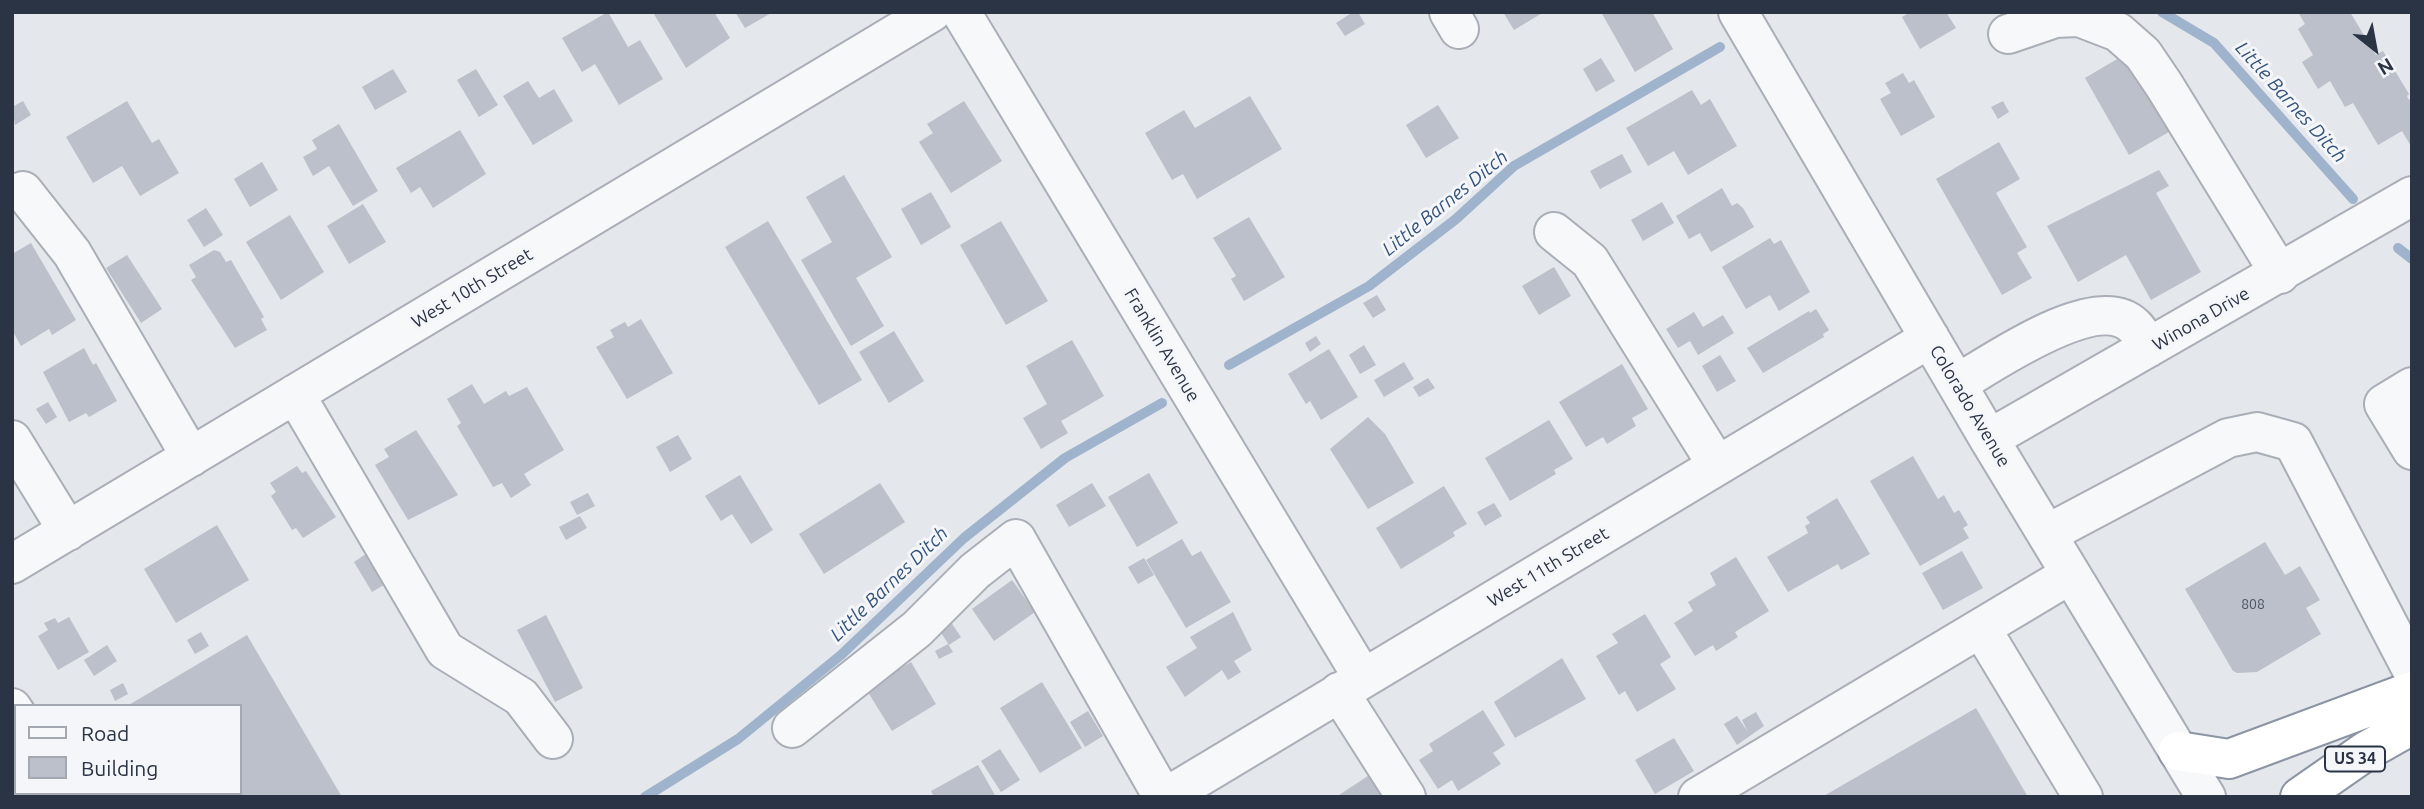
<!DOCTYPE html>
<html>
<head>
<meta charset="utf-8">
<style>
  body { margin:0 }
  #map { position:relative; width:2424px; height:809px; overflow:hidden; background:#e4e7ec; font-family:Ubuntu,sans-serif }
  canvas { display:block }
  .frame { position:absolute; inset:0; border:14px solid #2b3445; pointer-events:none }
  .legend { position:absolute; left:14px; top:704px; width:228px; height:91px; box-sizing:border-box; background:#f4f6f9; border:2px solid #a4a8b1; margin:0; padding:9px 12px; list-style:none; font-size:21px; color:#2b3445 }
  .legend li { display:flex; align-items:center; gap:14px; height:35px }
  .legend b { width:35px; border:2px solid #a4a8b1 }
  .north { position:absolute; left:2340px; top:14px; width:70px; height:70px; -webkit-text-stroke:5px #f4f6f9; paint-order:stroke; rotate:149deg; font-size:19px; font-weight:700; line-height:28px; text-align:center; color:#2b3445 }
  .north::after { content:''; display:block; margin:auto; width:24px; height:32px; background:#2b3445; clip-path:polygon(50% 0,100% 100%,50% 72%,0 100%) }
</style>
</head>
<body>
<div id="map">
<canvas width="2424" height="809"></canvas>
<div class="frame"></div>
<ul class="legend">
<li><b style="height:9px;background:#f7f8fa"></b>Road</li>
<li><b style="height:19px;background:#bbc0ca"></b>Building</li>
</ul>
<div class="north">N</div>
</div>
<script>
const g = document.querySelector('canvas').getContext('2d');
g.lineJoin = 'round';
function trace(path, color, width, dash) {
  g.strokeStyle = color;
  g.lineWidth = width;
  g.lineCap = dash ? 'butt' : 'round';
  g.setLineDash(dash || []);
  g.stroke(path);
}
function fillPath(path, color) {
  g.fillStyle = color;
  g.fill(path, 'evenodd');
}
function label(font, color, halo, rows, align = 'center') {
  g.font = font + ' Ubuntu,sans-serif';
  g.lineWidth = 6;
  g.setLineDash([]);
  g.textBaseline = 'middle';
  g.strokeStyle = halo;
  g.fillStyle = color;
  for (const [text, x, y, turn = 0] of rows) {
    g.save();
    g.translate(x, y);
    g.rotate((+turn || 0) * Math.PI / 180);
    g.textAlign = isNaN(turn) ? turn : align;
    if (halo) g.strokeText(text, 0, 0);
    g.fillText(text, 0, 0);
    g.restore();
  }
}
trace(new Path2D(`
  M2162 12 2214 43 2353 199
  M2398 248 2412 259
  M1229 365 1369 286 1456 219 1514 166 1720 47
  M645 797 738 739 841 655 964 538 1065 458 1162 403`), '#9fb4cc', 10);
fillPath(new Path2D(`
  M608 12 628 47 640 40 663 79 619 105 595 64 582 72 562 38Z
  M657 12H714L730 38 686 68 654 14Z
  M735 12H773L745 28Z
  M1353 12H1358L1365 24 1345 36 1336 23Z
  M1503 12H1544L1514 30Z
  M1601 12H1652L1673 49 1635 72Z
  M1910 12H1946L1956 28 1920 49 1902 17Z
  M2298 12H2350L2376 55 2383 51 2409 94 2407 96 2409 100 2412 98V148L2402 131 2378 145 2353 103 2345 107 2330 81 2318 89 2302 62 2313 55 2298 29 2305 24Z
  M2129 52 2174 129 2129 155 2085 78Z
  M1601 58 1615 81 1596 92 1583 69Z
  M393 69 407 92 375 110 362 87Z
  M476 69 498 105 479 117 457 80Z
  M1903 73 1909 83 1914 80 1935 117 1901 136 1880 99 1891 93 1885 83Z
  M528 81 539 98 554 89 573 121 533 145 503 96Z
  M1692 90 1701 105 1710 99 1737 146 1688 175 1674 151 1648 166 1626 128Z
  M1250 96 1282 149 1197 199 1183 174 1172 180 1145 133 1184 110 1195 128Z
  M23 101 31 115 15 125 12 107Z
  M127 101 152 143 159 139 179 173 140 196 122 166 93 183 66 137Z
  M964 101 1002 161 951 193 919 142 933 133 927 124Z
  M2003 101 2009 112 1998 119 1991 107Z
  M1438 105 1459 138 1426 158 1406 125Z
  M339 124 378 191 353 206 329 166 313 176 303 157 317 149 312 140Z
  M460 130 486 174 433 208 420 187 411 193 396 168Z
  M1999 142 2020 179 1996 193 2027 247 2017 253 2032 278 2002 295 1936 179Z
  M1622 154 1632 172 1600 189 1590 171Z
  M262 162 278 190 250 207 234 179Z
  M2159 170 2169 186 2156 193 2201 272 2151 300 2126 255 2078 282 2047 226Z
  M844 175 892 257 856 278 884 326 851 346 801 260 832 242 806 197Z
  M1722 188 1732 206 1737 203 1743 208 1754 227 1711 252 1700 233 1689 239 1676 216Z
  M931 192 951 227 921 245 901 209Z
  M1662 202 1674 223 1643 241 1631 220Z
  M363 204 386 242 349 264 327 226Z
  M206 208 223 235 204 247 187 220Z
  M290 215 324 272 281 300 246 242Z
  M1249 217 1285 277 1244 301 1231 279 1236 276 1213 238Z
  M768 221 862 380 819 405 725 247Z
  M1001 221 1048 301 1006 325 960 245Z
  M1770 238 1774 244 1781 240 1810 292 1779 311 1770 295 1746 309 1722 267Z
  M31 243 76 320 52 335 49 329 21 346 12 330V254Z
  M214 250 220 252 226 262 231 260 264 317 261 319 267 330 235 348 191 280 196 277 189 265Z
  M127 255 162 309 141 323 106 268Z
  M1554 267 1571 296 1539 315 1522 286Z
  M1377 295 1386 310 1373 318 1363 303Z
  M1816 309 1829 330 1823 334 1824 337 1763 373 1747 348 1809 311 1810 313Z
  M1694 312 1703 327 1723 315 1734 333 1698 355 1690 341 1678 348 1666 329Z
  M641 319 673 373 627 399 596 347 614 337 610 330 625 322 628 327Z
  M894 331 924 381 889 403 859 352Z
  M1316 336 1321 344 1310 352 1305 343Z
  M1072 340 1104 396 1061 421 1068 433 1041 449 1023 418 1047 404 1026 366Z
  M1364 345 1376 365 1360 374 1349 355Z
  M84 348 93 365 96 363 117 401 89 417 86 413 69 422 43 372Z
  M1329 349 1358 397 1321 420 1310 401 1306 404 1288 374Z
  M1720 355 1736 381 1717 392 1702 366Z
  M1404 362 1414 379 1384 397 1374 380Z
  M1622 364 1648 409 1632 418 1636 426 1607 444 1603 437 1586 447 1559 402Z
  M1428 378 1435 388 1419 397 1413 387Z
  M472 384 484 404 506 391 509 396 527 387 564 450 524 474 531 485 511 498 502 483 493 487 457 426 461 423 447 399Z
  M48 402 57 417 46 424 36 409Z
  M1368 417 1385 434 1414 483 1368 509 1330 449Z
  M1549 420 1573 459 1554 470 1556 474 1510 501 1485 458Z
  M416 430 458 495 408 520 375 465 389 457 384 449Z
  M678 435 692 459 670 472 656 447Z
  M1913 456 1938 499 1944 495 1954 513 1959 510 1968 525 1963 528 1969 538 1920 566 1870 481Z
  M297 466 302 473 306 471 336 517 303 538 296 528 292 530 271 496 276 492 270 483Z
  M1149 473 1178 523 1137 547 1108 497Z
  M740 475 773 530 751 544 732 514 721 521 705 496Z
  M880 483 905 522 824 574 799 534Z
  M1092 483 1106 506 1069 527 1056 505Z
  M1444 486 1467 524 1453 532 1455 536 1401 569 1376 528Z
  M588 493 595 506 577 515 570 502Z
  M1837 498 1870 554 1841 570 1838 564 1788 592 1767 557 1808 533 1805 526 1810 523 1806 517Z
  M1494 503 1502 516 1485 526 1477 512Z
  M580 516 587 528 566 540 559 527Z
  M217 525 249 580 176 623 144 569Z
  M1182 539 1192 556 1201 551 1231 602 1186 628 1146 560Z
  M2265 542 2285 575 2300 566 2320 600 2306 608 2321 634 2257 672 2237 673 2233 671 2185 589Z
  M379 545 399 576 372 592 354 562Z
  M1962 551 1983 588 1943 610 1922 573Z
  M1736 557 1769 611 1735 632 1738 637 1716 651 1713 645 1695 656 1674 623 1693 611 1688 602 1716 585 1710 573Z
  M1144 558 1154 575 1138 584 1128 567Z
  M1012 580 1035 612 994 641 972 609Z
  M1233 612 1252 650 1234 661 1241 672 1228 680 1222 670 1185 697 1166 667 1197 648 1190 637Z
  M1645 614 1671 657 1660 664 1676 689 1637 712 1625 691 1619 695 1596 656 1618 643 1612 634Z
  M546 615 583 688 555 702 517 630Z
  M69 617 89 652 58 670 38 636 48 630 44 623 55 618 58 623Z
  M950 621 961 637 949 645 938 628Z
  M201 632 209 646 195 654 187 640Z
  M247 635 342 797H168L166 793H240V706H127Z
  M948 644 953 652 939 659 935 651Z
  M107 645 117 661 94 676 84 660Z
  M1562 658 1586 699 1515 738 1494 702Z
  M911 662 936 704 892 731 866 689Z
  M1042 682 1082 748 1040 773 1000 708Z
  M123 683 128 694 115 701 110 690Z
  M1976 708 2028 797H1822Z
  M1483 710 1505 745 1493 753 1501 764 1458 791 1452 780 1438 789 1419 760 1433 751 1429 744Z
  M1088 711 1103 736 1085 747 1070 722Z
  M1756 712 1764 726 1737 745 1724 724 1737 716 1748 732 1742 720Z
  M1674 738 1694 771 1655 794 1635 760Z
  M1000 749 1020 780 1001 792 981 761Z
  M978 765 996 797H934L931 791Z
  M1374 772 1390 797H1336Z`), '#bbc0ca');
const minor = new Path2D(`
  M961 12 1363 678
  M1449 12 1459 29
  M1738 12 1989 439 2206 797
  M2008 34 2055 18 2079 17 2118 32 2143 54 2164 85 2280 274
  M23 191 72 253 191 457
  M1554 232 1590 261 1717 465
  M1957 384C1991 364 2097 289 2134 326 2140 331 2144 341 2148 348
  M2412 387 2384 404 2412 450
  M295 394 445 650 521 697 553 739
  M1989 439 2412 196
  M12 440 68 531
  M2047 534 2228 438 2257 432 2293 442 2412 670
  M12 564 932 12
  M1990 643 2083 797
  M1339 692 1406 797
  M12 708 16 714
  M792 728 917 629 975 571 1016 539 1163 797
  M62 793 64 797
  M1166 797 1930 338
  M1698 797 2071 574`);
const highway = new Path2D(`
  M2178 751 2229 759 2412 691
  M2300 797 2366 751 2412 725`);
trace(minor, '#a9aeb7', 42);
trace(highway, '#8b94a3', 42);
trace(minor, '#f7f8fa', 38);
trace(highway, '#fff', 38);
label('14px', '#4f5766', null, [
  ["808",2253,604]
]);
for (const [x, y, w] of [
  [2355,759,60]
]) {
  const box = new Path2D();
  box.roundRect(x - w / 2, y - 12.5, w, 25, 5);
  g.fillStyle = '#f4f6f9';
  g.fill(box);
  trace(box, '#2b3445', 2);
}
label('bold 16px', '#2b3445', null, [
  ["US 34",2355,759]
]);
label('18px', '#2b3445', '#f4f6f9', [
  ["West 10th Street",472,288,-31],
  ["Winona Drive",2201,319,-30],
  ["Franklin Avenue",1162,345,59],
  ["Colorado Avenue",1970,406,59],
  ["West 11th Street",1548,567,-31]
]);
label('italic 19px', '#34527a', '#f4f6f9', [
  ["Little Barnes Ditch",2291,102,48],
  ["Little Barnes Ditch",1445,203,-39],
  ["Little Barnes Ditch",889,584,-44]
]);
</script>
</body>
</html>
